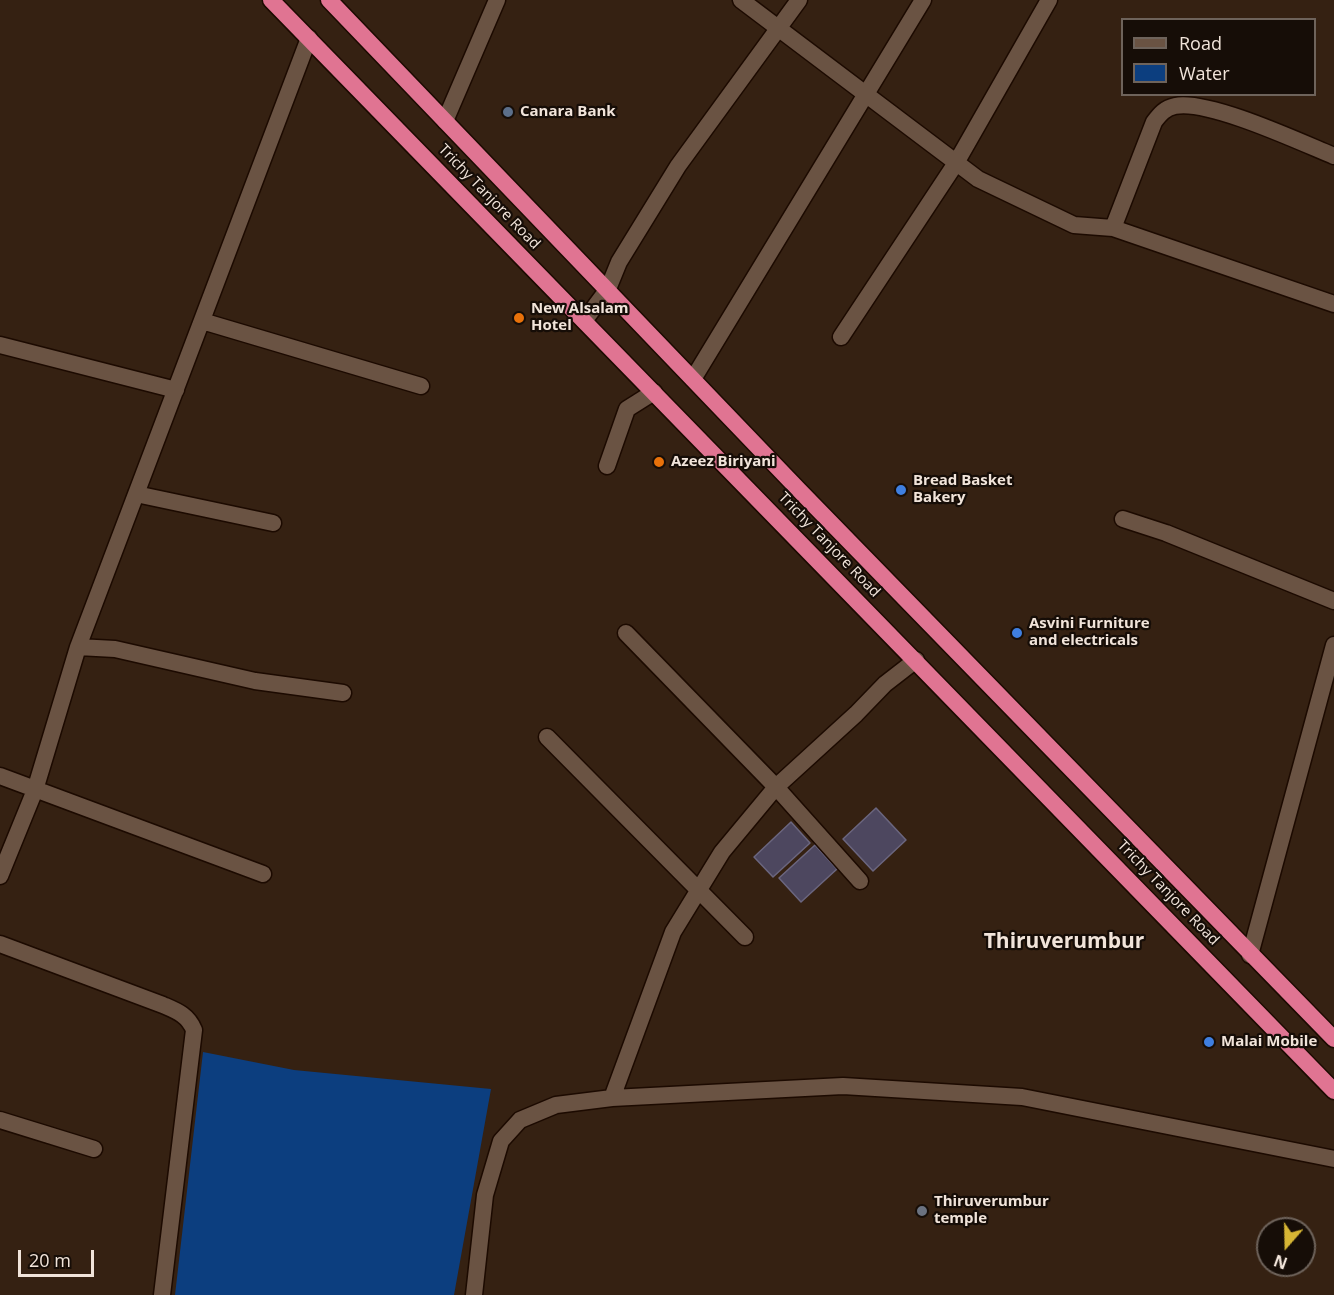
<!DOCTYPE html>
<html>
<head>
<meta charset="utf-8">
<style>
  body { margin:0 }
  #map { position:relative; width:1334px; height:1295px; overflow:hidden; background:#352112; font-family:"Open Sans",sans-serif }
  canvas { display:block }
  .legend { position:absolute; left:1121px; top:18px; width:195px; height:78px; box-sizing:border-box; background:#160d07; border:2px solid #6e635b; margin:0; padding:8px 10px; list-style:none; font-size:18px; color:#f1e4da }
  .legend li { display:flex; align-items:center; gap:12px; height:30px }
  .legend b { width:30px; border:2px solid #6e635b }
  .north { position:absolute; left:1256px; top:1217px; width:60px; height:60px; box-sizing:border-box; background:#160d07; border:2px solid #6e635b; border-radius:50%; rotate:200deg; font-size:16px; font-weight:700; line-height:24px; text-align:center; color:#f1e4da }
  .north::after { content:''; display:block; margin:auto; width:21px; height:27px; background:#d6b534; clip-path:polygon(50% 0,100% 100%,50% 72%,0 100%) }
  .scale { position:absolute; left:18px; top:1250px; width:76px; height:27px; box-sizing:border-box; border:3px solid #f1e4da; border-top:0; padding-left:8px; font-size:18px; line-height:21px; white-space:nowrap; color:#f1e4da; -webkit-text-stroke:4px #160d07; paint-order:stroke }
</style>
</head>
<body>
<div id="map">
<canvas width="1334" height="1295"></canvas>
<ul class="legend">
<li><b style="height:8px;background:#6a5343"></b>Road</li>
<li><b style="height:16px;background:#0c3e7f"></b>Water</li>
</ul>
<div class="north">N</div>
<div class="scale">20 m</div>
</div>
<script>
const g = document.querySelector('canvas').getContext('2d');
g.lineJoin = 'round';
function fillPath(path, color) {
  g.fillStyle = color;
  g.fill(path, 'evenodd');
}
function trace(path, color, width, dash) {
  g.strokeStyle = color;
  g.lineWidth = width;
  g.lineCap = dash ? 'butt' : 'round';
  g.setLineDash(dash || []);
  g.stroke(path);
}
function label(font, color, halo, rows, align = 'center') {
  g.font = font + ' "Open Sans",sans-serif';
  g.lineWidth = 4.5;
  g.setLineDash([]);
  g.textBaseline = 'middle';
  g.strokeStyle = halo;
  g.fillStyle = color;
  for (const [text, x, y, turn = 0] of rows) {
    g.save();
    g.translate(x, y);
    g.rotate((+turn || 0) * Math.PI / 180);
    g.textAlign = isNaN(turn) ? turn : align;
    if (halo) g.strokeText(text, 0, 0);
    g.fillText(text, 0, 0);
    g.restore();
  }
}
fillPath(new Path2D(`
  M203 1052 294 1070 491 1089 454 1295H175Z`), '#0c3e7f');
const building = new Path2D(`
  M876 808 906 840 873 871 843 839Z
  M791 822 810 843 773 877 754 857Z
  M815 845 837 869 801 902 779 878Z`);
fillPath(building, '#4d475f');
trace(building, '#6b667f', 1.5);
const minor = new Path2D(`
  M741 0 978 179 1074 225 1113 228 1154 122C1160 114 1165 108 1175 106 1208 99 1300 142 1334 156
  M445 121 497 0
  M1113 228 1334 304
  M202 321 421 386
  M584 321 608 289 619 262 678 166 799 0
  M841 337 956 163 1049 0
  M0 345 176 390
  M693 379 923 0
  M607 466 627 409 654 392
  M136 494 273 523
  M1123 519 1166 533 1334 601
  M626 633 776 787 860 881
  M78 647 115 649 255 681 343 693
  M547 737 745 937
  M0 776 263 874
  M0 876 35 790 78 647 309 38
  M0 944 163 1005C177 1011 188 1015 194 1030L162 1295
  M1250 955 1334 645
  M612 1098 673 932 722 852 776 787 856 714 885 684 916 660
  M0 1120 94 1149
  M474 1295 485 1195 501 1141 520 1120 556 1105 612 1098 843 1086 1022 1097 1334 1159`);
const trunk = new Path2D(`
  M271 0 1334 1091
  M329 0 799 490 1334 1039`);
trace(minor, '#1c0a00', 19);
trace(trunk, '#1c0a00', 19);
trace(minor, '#6a5343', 16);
trace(trunk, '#e07492', 16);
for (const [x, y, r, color] of [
  [508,112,6,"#5c6f8a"],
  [519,318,6,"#e8710a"],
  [659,462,6,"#e8710a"],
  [901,490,6,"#3f7fe0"],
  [1017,633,6,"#3f7fe0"],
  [1209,1042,6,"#3f7fe0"],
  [922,1211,6,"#6b7280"]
]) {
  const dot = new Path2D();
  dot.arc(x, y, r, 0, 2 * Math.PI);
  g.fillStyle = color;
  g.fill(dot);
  trace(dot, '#160d07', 2);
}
label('bold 15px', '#f1e4da', '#160d07', [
  ["Canara Bank",520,112],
  ["New Alsalam",531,309],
  ["Hotel",531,326],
  ["Azeez Biriyani",671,462],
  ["Bread Basket",913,481],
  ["Bakery",913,498],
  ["Asvini Furniture",1029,624],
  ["and electricals",1029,641],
  ["Malai Mobile",1221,1042],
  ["Thiruverumbur",934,1202],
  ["temple",934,1219]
], 'left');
label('15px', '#f1e4da', '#160d07', [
  ["Trichy Tanjore Road",489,197,46],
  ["Trichy Tanjore Road",829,545,46],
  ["Trichy Tanjore Road",1168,893,46]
]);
label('bold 21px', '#f1e4da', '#160d07', [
  ["Thiruverumbur",1064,942]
]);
</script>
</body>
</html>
